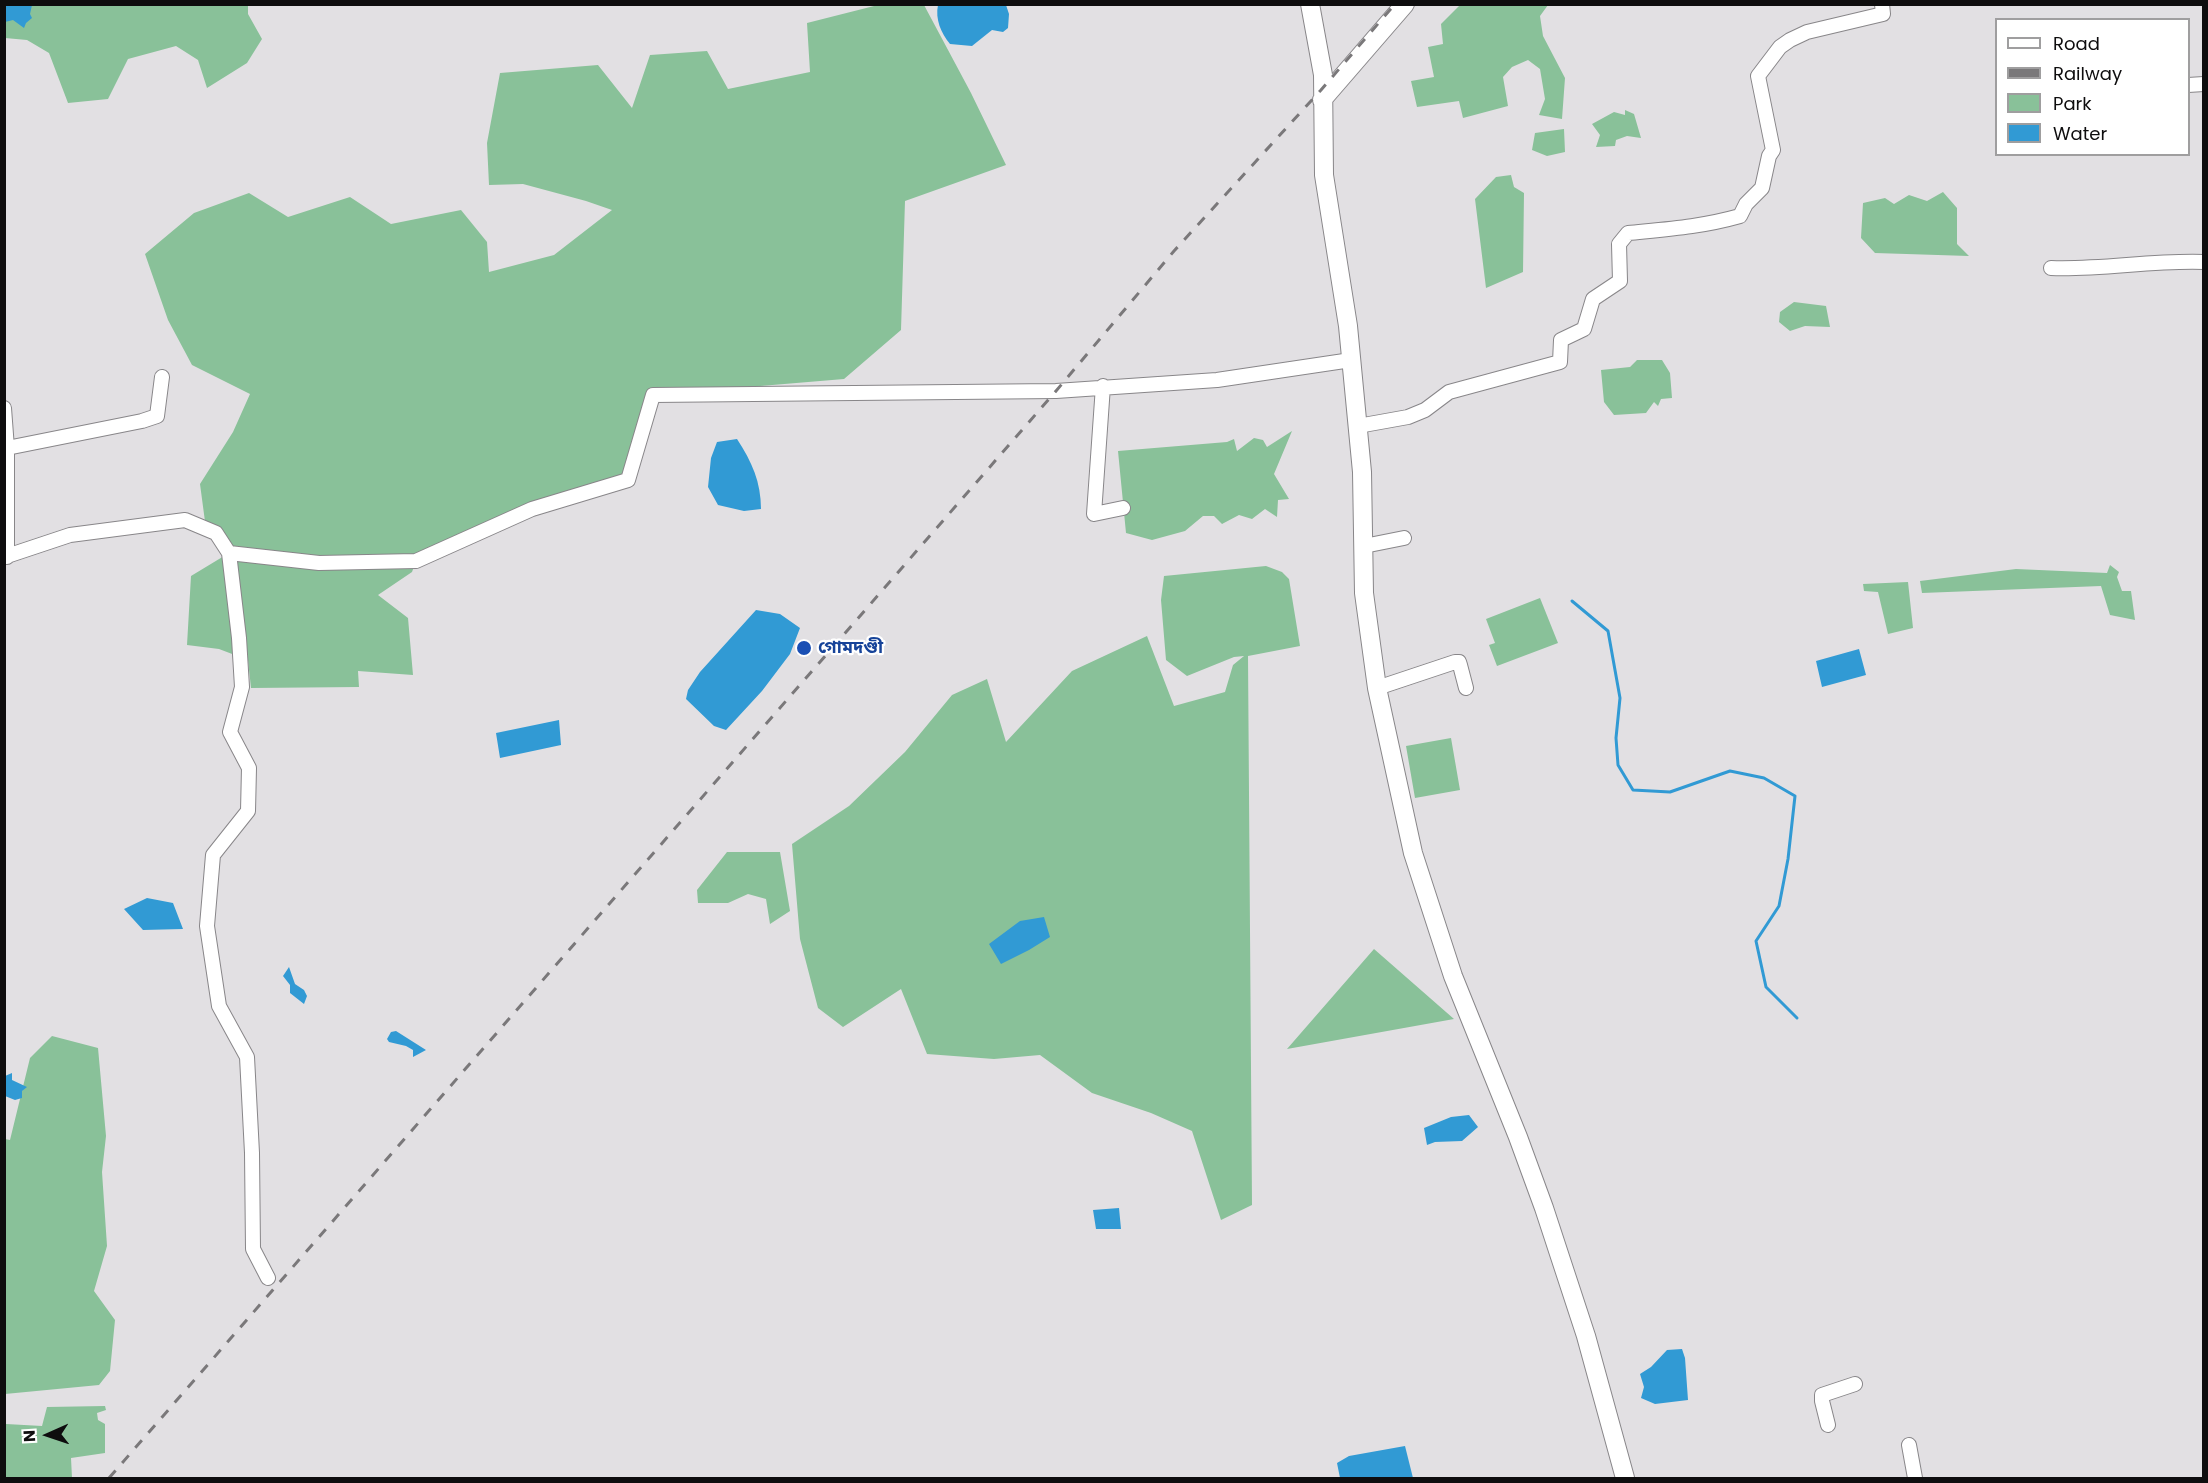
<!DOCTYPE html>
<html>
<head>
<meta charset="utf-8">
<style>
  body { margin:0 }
  #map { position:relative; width:2208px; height:1483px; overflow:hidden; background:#e2e0e3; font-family:Poppins,sans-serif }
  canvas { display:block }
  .frame { position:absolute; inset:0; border:6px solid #0e0d0e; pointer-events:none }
  .legend { position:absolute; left:1995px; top:18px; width:195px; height:138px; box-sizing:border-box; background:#fff; border:2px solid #9f9e9f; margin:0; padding:8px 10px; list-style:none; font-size:18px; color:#0e0d0e }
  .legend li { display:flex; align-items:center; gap:12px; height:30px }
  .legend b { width:30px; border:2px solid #9f9e9f }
  .north { position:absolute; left:18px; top:1405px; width:60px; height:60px; -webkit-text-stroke:4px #fff; paint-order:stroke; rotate:267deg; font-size:16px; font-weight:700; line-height:24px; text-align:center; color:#0e0d0e }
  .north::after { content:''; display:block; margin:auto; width:21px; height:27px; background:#0e0d0e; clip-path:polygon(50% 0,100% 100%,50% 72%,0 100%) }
</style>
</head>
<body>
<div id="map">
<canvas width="2208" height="1483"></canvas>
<div class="frame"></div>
<ul class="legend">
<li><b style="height:8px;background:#fff"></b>Road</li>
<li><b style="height:8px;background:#7a787a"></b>Railway</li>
<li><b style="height:16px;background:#89c199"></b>Park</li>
<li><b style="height:16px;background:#319ad4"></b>Water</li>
</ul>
<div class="north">N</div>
</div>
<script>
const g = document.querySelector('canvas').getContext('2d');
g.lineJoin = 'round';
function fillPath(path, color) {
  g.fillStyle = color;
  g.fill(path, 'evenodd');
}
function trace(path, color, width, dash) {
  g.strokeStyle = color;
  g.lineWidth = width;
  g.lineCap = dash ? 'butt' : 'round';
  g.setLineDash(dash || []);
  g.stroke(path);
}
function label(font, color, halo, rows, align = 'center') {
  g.font = font + ' Poppins,"Noto Sans Bengali",sans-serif';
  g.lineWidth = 4.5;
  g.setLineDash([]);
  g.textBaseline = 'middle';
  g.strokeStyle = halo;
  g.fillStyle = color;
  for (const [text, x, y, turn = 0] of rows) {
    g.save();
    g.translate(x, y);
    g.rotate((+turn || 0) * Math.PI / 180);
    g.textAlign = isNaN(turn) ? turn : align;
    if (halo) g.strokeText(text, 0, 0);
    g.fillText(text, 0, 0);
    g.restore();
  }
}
fillPath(new Path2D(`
  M248 4V14L262 39 247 63 207 88 198 60 176 46 128 59 108 99 68 103 49 53 27 40 5 38V5Z
  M878 5H924L971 93 1006 165 905 201 901 330 844 379 653 395 628 480 416 561 412 572 378 595 408 618 413 675 358 671 359 687 251 688 248 660 219 649 187 645 191 576 229 553 206 529 200 484 233 432 250 394 192 365 168 320 145 254 194 213 249 193 288 217 350 197 391 224 461 210 487 242 489 272 554 255 612 210 586 201 523 184 489 185 487 143 500 73 598 65 632 108 650 55 707 51 728 89 810 72 807 23Z
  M1460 5H1548L1540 16 1543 36 1565 78 1562 119 1539 115 1545 99 1540 69 1528 60 1512 67 1503 77 1508 106 1463 118 1459 101 1417 107 1411 81 1434 77 1428 47 1443 44 1441 24Z
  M1625 110 1634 114 1641 138 1627 136 1616 140 1615 146 1596 147 1600 135 1592 124 1614 112 1625 115Z
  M1564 129 1565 152 1547 156 1532 150 1535 133Z
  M1511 175 1514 187 1524 193 1523 272 1486 288 1475 199 1496 177Z
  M1943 192 1957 208V244L1969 256 1875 253 1861 238 1863 203 1885 198 1894 204 1909 195 1927 201Z
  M1794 302 1826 306 1830 327 1805 326 1790 331 1779 322 1780 312Z
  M1637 360H1662L1670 373 1672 398 1661 399 1658 406 1654 402 1646 413 1614 415 1604 402 1601 370 1630 367Z
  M1292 431 1274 474 1289 499 1278 500 1277 517 1265 509 1252 519 1239 515 1222 524 1214 516H1203L1185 531 1152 540 1126 533 1118 451 1227 442 1234 439 1237 451 1254 438 1263 440 1267 447Z
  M2110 565 2119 572 2117 577 2122 591H2131L2135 620 2110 615 2101 586 1922 593 1920 581 2016 569 2107 573Z
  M1266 566 1282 572 1289 579 1300 646 1248 656 1252 1205 1221 1220 1192 1131 1151 1113 1092 1093 1040 1055 994 1059 927 1054 901 989 843 1027 818 1008 800 939 792 844 849 806 905 752 952 695 987 679 1006 742 1072 671 1147 636 1174 706 1225 692 1233 665 1244 656 1234 657 1187 676 1166 660 1161 600 1164 576Z
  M1908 582 1913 628 1888 634 1878 592 1864 591 1863 584Z
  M1540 598 1558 643 1497 666 1489 645 1495 643 1486 619Z
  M1451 738 1460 790 1415 798 1406 746Z
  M727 852H780L790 911 770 924 766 899 748 894 728 903H698L697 890Z
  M1374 949 1454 1019 1287 1049Z
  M52 1036 98 1048 106 1136 102 1172 107 1246 94 1291 115 1320 110 1371 99 1385 5 1394V1139L10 1140 30 1058Z
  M105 1406 106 1410 97 1413 98 1420 105 1424V1453L71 1458 72 1478H5V1416L6 1424 42 1426 47 1407Z`), '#89c199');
fillPath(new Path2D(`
  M5 4 32 5 30 14 32 18 26 23 24 28 13 20 5 22Z
  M938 5H1006L1009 14 1008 28 1003 32 992 30 972 46 950 44C941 33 935 19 938 5Z
  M737 439C752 462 761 482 761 509L744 511 718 505 708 487 711 458 717 442Z
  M756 610 780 614 800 628 790 654 762 691 726 730 714 726 686 699 688 690 700 672Z
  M1859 649 1866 675 1822 687 1816 661Z
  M559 720 561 745 500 758 496 733Z
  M147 898 173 903 183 929 143 930 124 909Z
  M1044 917 1050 937 1029 950 1001 964 989 944 1020 921Z
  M289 967 295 984 304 990 307 996 304 1004 290 993V985L283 976Z
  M396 1031 426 1050 413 1057V1050L406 1046 389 1042 387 1039 391 1032Z
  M12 1073V1080L27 1087 22 1091V1098L15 1100 5 1096V1076Z
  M1469 1115 1478 1127 1462 1141 1435 1142 1427 1145 1424 1128 1451 1117Z
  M1119 1208 1121 1229H1096L1093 1210Z
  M1682 1349 1685 1358 1688 1400 1655 1404 1641 1398 1644 1387 1640 1374 1651 1367 1667 1350Z
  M1405 1446 1413 1478H1340L1337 1463 1349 1456Z`), '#319ad4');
trace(new Path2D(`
  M1572 601 1608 631 1620 698 1616 738 1618 765 1633 790 1670 792 1730 771 1764 778 1795 796 1788 859 1779 906 1756 941 1766 987 1797 1018`), '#319ad4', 3);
const minor = new Path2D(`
  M2188 85 2204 84
  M2051 268C2102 270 2152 260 2204 262
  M1103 386 1094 514 1123 508
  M4 408 7 448V557
  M1358 426 1408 417 1425 410 1449 392 1560 362 1561 340 1584 329 1593 299 1620 281 1619 244 1628 233C1668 229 1701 227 1740 216L1746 204 1762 188 1769 156 1773 150 1758 76 1780 47 1790 40 1807 32 1883 14 1882 4
  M7 448 142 421 157 416 162 377
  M1364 546 1404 538
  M229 553 239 638 242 687 230 732 249 768 248 811 213 855 207 926 219 1006 247 1057 252 1153 253 1249 268 1278
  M4 557 70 535 185 520 216 533 229 553 319 563 416 561 532 509 628 480 653 395 1056 391 1217 380 1351 360
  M1377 688 1455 662H1459L1460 665 1466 688
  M1828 1425 1822 1401V1395L1855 1384
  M1909 1445 1915 1478`);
const major = new Path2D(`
  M1310 4 1323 75 1324 175 1348 326 1362 472 1364 593 1377 688 1413 853 1453 976 1518 1137 1544 1208 1586 1336 1625 1478
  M1322 100 1405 4`);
trace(minor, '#888689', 16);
trace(major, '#888689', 20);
trace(minor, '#fff', 14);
trace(major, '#fff', 18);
trace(new Path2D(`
  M109 1478 1056 391 1174 251 1321 90 1395 4`), '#7a787a', 3, [10, 10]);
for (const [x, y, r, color] of [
  [804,648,8,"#1a4fb4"]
]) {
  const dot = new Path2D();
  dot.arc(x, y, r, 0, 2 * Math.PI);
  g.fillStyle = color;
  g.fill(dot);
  trace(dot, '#fff', 2);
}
label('bold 18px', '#164399', '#fff', [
  ["গোমদণ্ডী",818,648]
], 'left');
</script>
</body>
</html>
